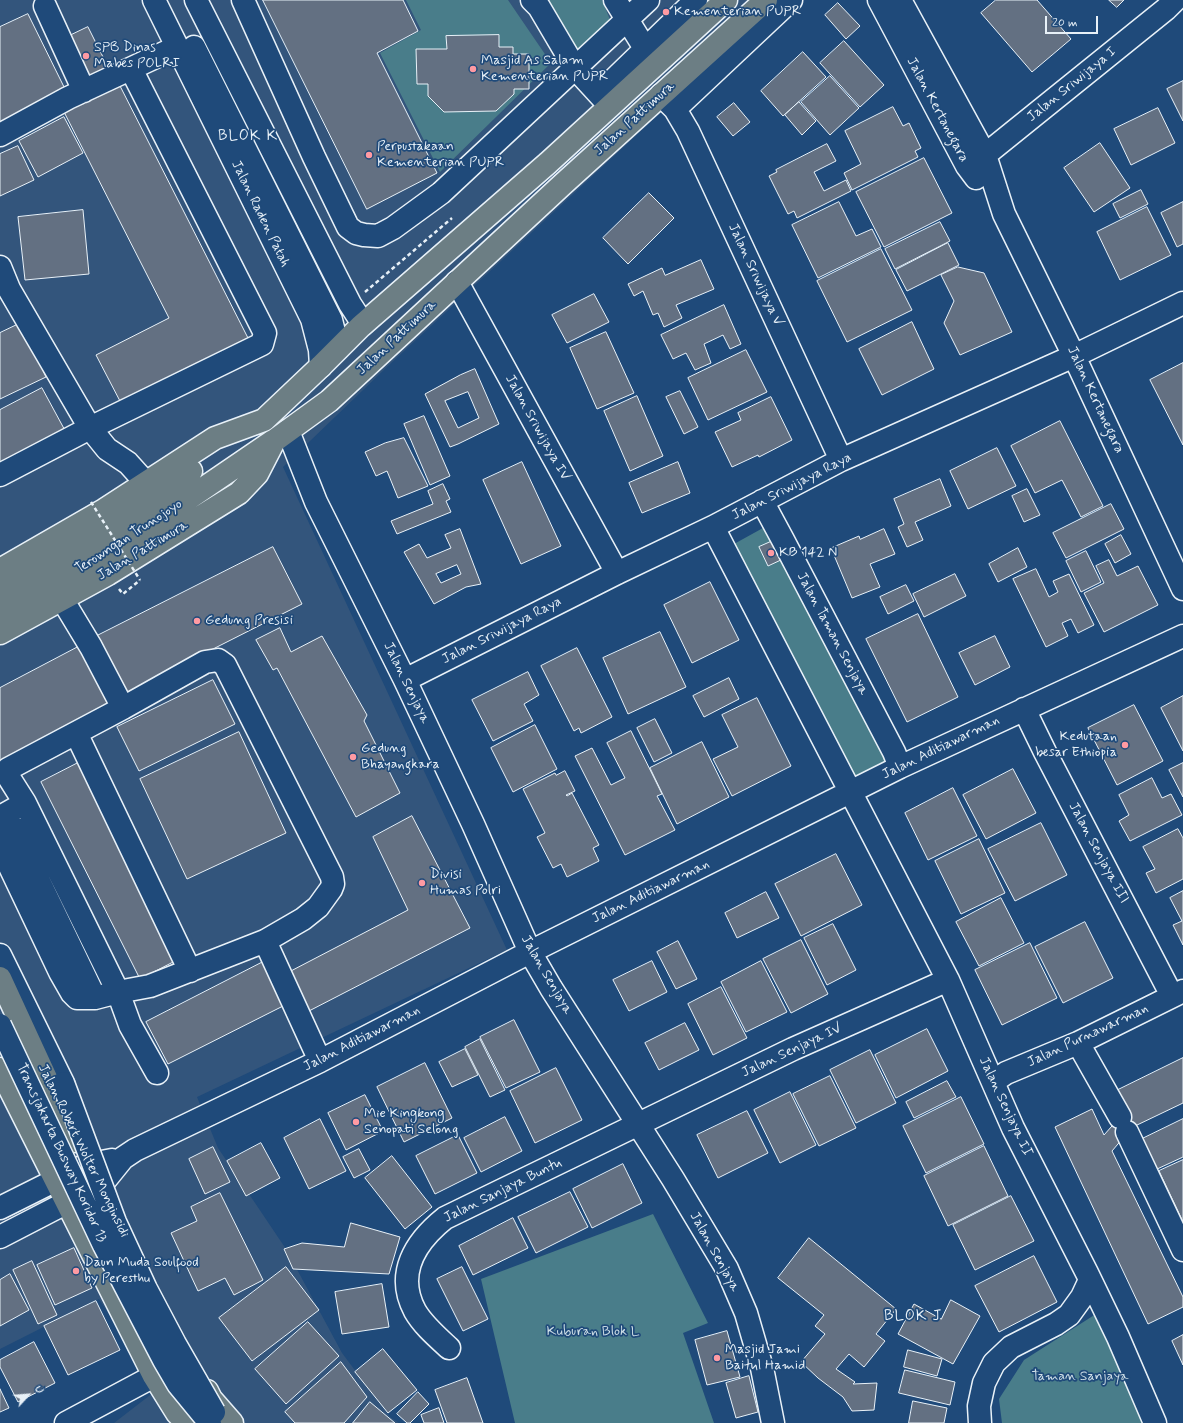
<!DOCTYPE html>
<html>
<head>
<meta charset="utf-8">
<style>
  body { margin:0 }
  #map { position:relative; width:1183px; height:1423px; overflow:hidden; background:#1f4a7a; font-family:Mynerve,sans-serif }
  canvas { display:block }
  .north { position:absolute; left:8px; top:1375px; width:40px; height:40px; -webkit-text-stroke:3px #1f4a7a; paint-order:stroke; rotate:64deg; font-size:11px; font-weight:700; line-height:16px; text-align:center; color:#e8f1f8 }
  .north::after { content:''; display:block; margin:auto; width:14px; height:18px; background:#e8f1f8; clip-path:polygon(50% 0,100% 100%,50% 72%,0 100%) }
  .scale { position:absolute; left:1045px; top:16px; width:53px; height:18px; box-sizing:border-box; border:2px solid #e8f1f8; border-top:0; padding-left:5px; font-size:12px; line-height:14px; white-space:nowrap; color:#e8f1f8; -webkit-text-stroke:3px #1f4a7a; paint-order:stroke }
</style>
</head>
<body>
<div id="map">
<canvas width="1183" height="1423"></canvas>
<div class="north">U</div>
<div class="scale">20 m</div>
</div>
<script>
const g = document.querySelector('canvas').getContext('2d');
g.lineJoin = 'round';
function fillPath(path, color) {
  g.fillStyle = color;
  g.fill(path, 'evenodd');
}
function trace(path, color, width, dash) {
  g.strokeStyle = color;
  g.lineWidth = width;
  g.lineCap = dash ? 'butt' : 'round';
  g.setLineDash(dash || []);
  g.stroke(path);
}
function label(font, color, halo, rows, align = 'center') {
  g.font = font + ' Mynerve,sans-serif';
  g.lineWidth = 3.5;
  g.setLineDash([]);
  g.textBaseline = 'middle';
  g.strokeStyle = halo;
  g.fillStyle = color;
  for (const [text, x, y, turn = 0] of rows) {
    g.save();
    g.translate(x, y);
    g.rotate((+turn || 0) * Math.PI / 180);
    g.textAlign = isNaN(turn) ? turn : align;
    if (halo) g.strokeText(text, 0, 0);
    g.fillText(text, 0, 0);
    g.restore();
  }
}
fillPath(new Path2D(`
  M0 0H782L389 365 283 467 507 950 197 1097 218 1148 286 1249 342 1353 390 1417 399 1423H114L158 1389 99 1299 0 1349Z`), '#33557c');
fillPath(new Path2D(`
  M406 0H508L551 63 440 172 380 53 421 30Z
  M539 0H602L611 22 585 50 566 46Z
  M772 523 890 771 852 786 734 544Z
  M653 1214 708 1323 683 1333 714 1423H515L481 1279Z
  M1099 1312 1150 1423H1002L999 1399 1024 1360Z`), '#497d8a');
const building = new Path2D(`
  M263 0H403L418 31 377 53 437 173 367 209Z
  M996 0H1037L1071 39 1032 72 981 13Z
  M1109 0H1124L1117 7Z
  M838 3 860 26 846 39 825 15Z
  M28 14 66 91 0 123V27Z
  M88 27 110 71 83 84 61 40Z
  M499 35V47H513V54H529V89H514V94L496 111 444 112 428 96V84H417L416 49H447L446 36Z
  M844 41 884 85 860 107 820 63Z
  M803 52 826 77 783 116 761 91Z
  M830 76 859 108 830 135 801 102Z
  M117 80 248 338 121 403 96 355 169 318 62 108Z
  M1183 81V121L1167 89Z
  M799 102 816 121 802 135 785 115Z
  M734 103 750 122 733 136 717 117Z
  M893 107 903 126 909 123 921 148 915 151 918 157 852 190 844 173 861 164 845 131Z
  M1158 108 1175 143 1131 165 1114 129Z
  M64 117 83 153 38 177 19 141Z
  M1100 143 1130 188 1094 212 1064 168Z
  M827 144 836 161 814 172 824 191 846 180 851 191 797 218 794 211 788 214 769 176 777 172 776 170Z
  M18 146 34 180 0 196V154Z
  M924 158 952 213 884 247 856 192Z
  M1141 190 1148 204 1120 218 1113 204Z
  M649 193 674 218 628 264 603 238Z
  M839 202 856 236 872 229 881 247 818 278 792 225Z
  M1183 202V244L1177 247 1161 213Z
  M1147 207 1171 255 1120 280 1097 232Z
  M83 210 89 274 25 280 18 217Z
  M940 222 950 241 895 269 885 249Z
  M948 243 959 265 907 291 896 270Z
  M881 249 912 310 847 342 817 281Z
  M701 260 714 289 676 305 682 318 664 327 658 313 653 315 643 291 634 296 628 284 662 268 665 275Z
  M958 267 984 273 1012 332 960 355 944 323 954 301 941 275Z
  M594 294 609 322 567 343 552 315Z
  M724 305 741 344 730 349 723 335 704 344 711 363 695 370 686 353 673 359 661 335Z
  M912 322 934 369 882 395 859 349Z
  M21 323 46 377 0 399V333Z
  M606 332 634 393 597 409 570 348Z
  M746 350 767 392 708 420 688 378Z
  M1183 363V445L1150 380Z
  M475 369 499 424 458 444 450 447 425 394 460 375ZM468 392 479 418 458 428 445 401Z
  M42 388 68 436 0 472V410Z
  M680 391 698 427 684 434 666 397Z
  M637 396 663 456 630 471 604 411Z
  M771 397 792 440 759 457 758 455 732 467 715 432 741 420 738 413Z
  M424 416 450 476 430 485 404 424Z
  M1060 421 1103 506 1081 517 1062 480 1035 493 1011 446Z
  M404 438 428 486 398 498 387 471 376 476 365 452 385 443Z
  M997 448 1016 486 968 509 950 471Z
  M522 462 561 546 521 564 483 480Z
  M678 462 690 493 642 513 629 483Z
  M940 479 951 506 915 522 923 540 907 547 898 527 904 524 894 499Z
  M443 484 450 499 446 501 451 512 397 534 391 521 433 504 428 491Z
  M1027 489 1040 515 1024 522 1012 496Z
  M1111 504 1124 529 1066 558 1053 533Z
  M460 529 481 584 466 587 434 604 404 552 419 544 427 558 451 548 445 535ZM457 565 461 574 441 583 436 574Z
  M884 529 895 554 870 564 880 587 852 598 831 548 859 536 860 539Z
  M1121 535 1131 554 1115 563 1105 544Z
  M775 540 783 559 768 566 759 547Z
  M273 547 302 604 122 695 93 638Z
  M1018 548 1027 567 998 582 989 564Z
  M1086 551 1101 582 1081 592 1066 561Z
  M1109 560 1117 576 1138 566 1158 605 1104 632 1084 593 1104 583 1096 566Z
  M1036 569 1049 597 1058 592 1053 581 1069 574 1094 625 1078 633 1071 619 1062 623 1068 636 1046 647 1013 579Z
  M955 574 966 596 924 617 913 594Z
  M710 582 739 640 692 663 664 605Z
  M906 585 914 601 888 614 880 597Z
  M918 614 958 697 907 722 866 639Z
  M280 628 291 652 322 636 367 715 364 721 400 793 356 817 277 668 273 670 256 640Z
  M660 632 686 687 628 714 603 658Z
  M995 636 1010 667 975 685 959 653Z
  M80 646 111 706 0 763V688Z
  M577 648 612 717 581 733 579 728 574 731 541 666Z
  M528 672 539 695 524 704 533 721 493 741 472 700Z
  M729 678 739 699 704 717 693 696Z
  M213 680 235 724 139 771 117 727Z
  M1183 696V751L1161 708Z
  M757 698 791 766 732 796 713 759 738 747 722 715Z
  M1134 705 1163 761 1117 785 1088 728Z
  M655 719 672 753 654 762 637 728Z
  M535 725 557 769 513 792 491 748Z
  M631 731 662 794 657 796 675 830 625 855 575 756 592 748 611 785 625 778 607 743Z
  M239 732 286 833 187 879 140 779Z
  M702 742 729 797 677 824 650 768Z
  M78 763 177 960 140 979 41 782Z
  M1183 763V797L1169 770Z
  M1013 769 1036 813 986 839 963 795Z
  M565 771 575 791 566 795 567 796 572 793 599 845 593 848 599 861 567 877 561 864 553 868 537 837 545 833 523 789 555 773 556 775Z
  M1152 778 1162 798 1171 794 1182 815 1130 841 1119 821 1129 815 1119 795Z
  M953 788 977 836 928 860 905 813Z
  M412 816 470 928 307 1012 287 973 408 910 373 837Z
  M1041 823 1067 875 1015 901 988 849Z
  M1178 829 1183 838V879L1156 893 1146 873 1155 869 1143 847Z
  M979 839 1005 893 961 914 935 861Z
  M836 854 862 905 801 936 775 884Z
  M1183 891V945L1173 925 1182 921 1170 898Z
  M766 892 779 918 737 938 725 913Z
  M1001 898 1024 943 979 966 956 922Z
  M1085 922 1113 978 1063 1003 1035 947Z
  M833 924 856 970 827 985 804 938Z
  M801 940 828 994 791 1013 763 959Z
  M678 941 697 979 676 989 657 952Z
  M1030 943 1057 998 1002 1025 975 970Z
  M267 960 289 1003 168 1064 146 1022Z
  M652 961 667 992 629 1011 613 980Z
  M761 961 787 1012 746 1032 721 982Z
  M721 987 747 1038 713 1055 688 1004Z
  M514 1020 540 1072 506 1088 480 1037Z
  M685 1023 699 1050 659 1070 645 1043Z
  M927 1029 948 1071 896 1098 875 1055Z
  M480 1039 505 1090 490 1097 465 1047Z
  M465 1049 478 1075 452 1087 439 1062Z
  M870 1050 896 1103 856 1123 830 1070Z
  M1183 1058V1103L1135 1126V1124L1112 1151 1183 1297V1307L1148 1324 1055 1127 1092 1109 1104 1135 1127 1109 1118 1090Z
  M425 1063 452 1118 404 1142 377 1087Z
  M556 1068 582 1120 535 1143 510 1091Z
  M830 1076 856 1128 819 1146 793 1094Z
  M947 1081 956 1097 914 1118 906 1102Z
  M790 1092 816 1145 780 1163 754 1110Z
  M365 1095 383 1131 346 1150 328 1113Z
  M961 1097 984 1144 926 1173 903 1126Z
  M747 1111 768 1153 718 1178 697 1135Z
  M505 1117 522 1151 481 1172 464 1138Z
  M320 1119 346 1171 309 1189 284 1138Z
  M1183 1119V1157L1155 1170 1140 1140Z
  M458 1135 477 1173 435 1194 416 1156Z
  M261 1143 280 1178 246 1196 227 1161Z
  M984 1146 1008 1196 948 1226 924 1176Z
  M213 1147 230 1182 205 1194 189 1159Z
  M359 1149 370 1170 354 1178 343 1157Z
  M392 1156 432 1207 405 1229 365 1178Z
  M1183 1160V1222L1159 1171Z
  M623 1164 642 1203 592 1228 573 1189Z
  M570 1192 588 1227 536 1253 518 1217Z
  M220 1193 263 1280 234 1295 225 1278 198 1291 171 1233 197 1221 191 1207Z
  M1011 1196 1034 1241 975 1270 953 1225Z
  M513 1218 528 1248 473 1275 459 1246Z
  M351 1223 400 1237 389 1274 293 1269 284 1249 302 1243 344 1247Z
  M809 1238 896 1309 876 1334 885 1341 864 1367 849 1354 836 1369 855 1382 853 1384 877 1383 874 1410 852 1411 843 1397 818 1378 801 1362 825 1334 815 1326 824 1315 778 1278Z
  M74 1248 92 1288 55 1305 37 1265Z
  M1034 1256 1057 1302 999 1332 975 1286Z
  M32 1261 57 1315 38 1324 13 1270Z
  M286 1267 319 1310 252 1361 219 1318Z
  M462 1267 488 1319 463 1331 437 1279Z
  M10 1274 29 1310 0 1326V1280Z
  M382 1284 389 1327 342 1334 335 1292Z
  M951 1300 980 1316 953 1364 898 1334 914 1304 941 1319Z
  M96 1301 120 1350 68 1375 44 1326Z
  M308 1322 339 1356 286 1404 255 1369Z
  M727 1331 740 1377 707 1385 695 1340Z
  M1183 1335V1365L1172 1341Z
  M34 1342 55 1383 18 1402 0 1367V1360Z
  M383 1349 417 1390 388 1413 355 1372Z
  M908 1350 942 1359 937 1376 904 1367Z
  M341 1362 367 1397 344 1423H295L285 1412Z
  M905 1370 955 1382 950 1405 899 1393Z
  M749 1376 758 1412 736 1418 726 1383Z
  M467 1378 483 1423H447L435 1390Z
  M0 1389 9 1408 0 1412Z
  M418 1392 429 1404 410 1423H407L397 1414Z
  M913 1401 947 1408 944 1423H909Z
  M370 1402 395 1423H353Z
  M439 1408 444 1423H424L421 1415Z`);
fillPath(building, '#637082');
trace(building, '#e8f1f8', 1);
const minor = new Path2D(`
  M154 0 312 319 320 350 321 366
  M196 0 350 304 363 324
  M243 0 314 157 348 227 356 233 364 235 378 236 393 228 441 193 648 0
  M532 0 539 7 575 68 609 105
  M615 0 646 50 656 60
  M879 0 967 166 976 178
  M900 0 985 155 1004 214 1074 356 1183 589
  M45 6 84 91
  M194 47 331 320 338 348
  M599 94 696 0
  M661 95 675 109 688 131 841 460
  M675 109 791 0
  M0 135 68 98 177 47
  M967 166 985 155 1166 9 1175 0
  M0 267 9 289 90 428 107 449 128 463 146 483
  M457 282 617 573
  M288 431 316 502 405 680 473 824 530 952 551 988 673 1179 727 1269 746 1313 762 1368 773 1423
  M0 475 90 428 262 344 265 333 131 69
  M762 501 783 540 894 752 900 767
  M713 527 948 980 1013 1128 1087 1273 1118 1337 1155 1423
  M405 680 617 573 713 527 841 460 1074 356 1183 303
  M1024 709 1045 752 1172 996
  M76 733 190 971
  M25 803 6 773 8 769 123 708
  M0 817 25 803 118 992 150 986 265 941 303 919 318 907 331 889 333 884 332 877 225 665 218 660 205 662 123 708 91 647 62 599
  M265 941 320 1061
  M0 955 63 1083
  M95 998 25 852 16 829 1 839 0 846 60 972 72 993 77 998H95L118 992 130 1025 157 1073
  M1078 1043 1120 1117
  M993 1082 1006 1073 1078 1043 1183 991
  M1127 1132 1183 1250
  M0 1208 86 1165 112 1160
  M0 1237 56 1208 98 1189 123 1158 135 1150 320 1061 530 952 900 767 1183 636
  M449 1348C437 1337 423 1325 415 1311 395 1274 415 1242 445 1218L793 1049 948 980
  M66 1423 154 1376H173
  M980 1423 979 1406 984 1383 994 1363 1011 1347 1056 1324 1069 1315 1082 1297 1090 1280`);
const major = new Path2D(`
  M0 570 104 510 215 438 264 420 321 366 361 326 548 163 726 0
  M0 593 86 544 191 471
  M0 616 97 561 273 441
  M0 633 108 574 239 493 257 474 274 441 329 401 563 184 766 0
  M0 978 75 1141
  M0 1069 154 1376 177 1413 187 1423
  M207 1391 211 1399 232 1423`);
trace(minor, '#e8f1f8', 25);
trace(major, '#e8f1f8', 25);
trace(new Path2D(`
  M365 292 452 218
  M119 589 123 594 140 580`), '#e8f1f8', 2.5, [4, 3]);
trace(minor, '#1f4a7a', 22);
trace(major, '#6c7e84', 22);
const minorBridge = new Path2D(`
  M0 1025 104 1245 164 1360 178 1384 210 1423
  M63 1083 115 1222 146 1289 175 1344 214 1412`);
trace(minorBridge, '#e8f1f8', 25, []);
trace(new Path2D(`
  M91 502 140 580`), '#e8f1f8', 2.5, [4, 3]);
trace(minorBridge, '#1f4a7a', 22);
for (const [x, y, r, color] of [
  [666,12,4,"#ff9aa2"],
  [86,56,4,"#ff9aa2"],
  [473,69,4,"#ff9aa2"],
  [369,155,4,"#ff9aa2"],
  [771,553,4,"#ff9aa2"],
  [197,621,4,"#ff9aa2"],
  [1125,745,4,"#ff9aa2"],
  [353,757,4,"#ff9aa2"],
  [422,883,4,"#ff9aa2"],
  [356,1122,4,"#ff9aa2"],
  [76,1271,4,"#ff9aa2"],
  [717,1358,4,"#ff9aa2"]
]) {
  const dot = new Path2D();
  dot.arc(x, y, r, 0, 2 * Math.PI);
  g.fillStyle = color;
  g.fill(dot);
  trace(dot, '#1f4a7a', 1.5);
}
label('14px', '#e8f1f8', '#1f4a7a', [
  ["Kementerian PUPR",674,12],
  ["SPB Dinas",94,48],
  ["Mabes POLRI",94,64],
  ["Masjid As Salam",481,61],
  ["Kementerian PUPR",481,77],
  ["Perpustakaan",377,147],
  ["Kementerian PUPR",377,163],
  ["KB 142 N",779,553],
  ["Gedung Presisi",205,621],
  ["Kedutaan",1117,737,"right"],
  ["besar Ethiopia",1117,753,"right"],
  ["Gedung",361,749],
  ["Bhayangkara",361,765],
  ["Divisi",430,875],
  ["Humas Polri",430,891],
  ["Mie Kingkong",364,1114],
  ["Senopati Selong",364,1130],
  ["Daun Muda Soulfood",84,1263],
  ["by Peresthu",84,1279],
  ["Masjid Jami",725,1350],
  ["Baitul Hamid",725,1366]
], 'left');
label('14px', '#e8f1f8', '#1f4a7a', [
  ["Jalan Sriwijaya I",1072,85,-39],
  ["Jalan Kertanegara",937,110,62],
  ["Jalan Pattimura",635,119,-42],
  ["Jalan Raden Patah",260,214,64],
  ["Jalan Sriwijaya V",755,275,65],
  ["Jalan Pattimura",397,338,-43],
  ["Jalan Kertanegara",1095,400,65],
  ["Jalan Sriwijaya IV",537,428,61],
  ["Jalan Sriwijaya Raya",792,487,-27],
  ["Terowngan Trunojoyo",129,537,-33],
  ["Jalan Pattimura",143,551,-31],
  ["Jalan Sriwijaya Raya",502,631,-27],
  ["Jalan Taman Senjaya",832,634,62],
  ["Jalan Senjaya",406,683,64],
  ["Jalan Aditiawarman",941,748,-26],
  ["Jalan Senjaya III",1098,853,62],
  ["Jalan Aditiawarman",651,892,-26],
  ["Jalan Senjaya",546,975,60],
  ["Jalan Purnawarman",1088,1036,-25],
  ["Jalan Aditiawarman",362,1039,-27],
  ["Jalan Senjaya IV",792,1051,-25],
  ["Jalan Senjaya II",1005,1107,65],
  ["Jalan Robert Wolter Monginsidi",83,1151,64],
  ["Transjakarta Busway Koridor 13",61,1153,65],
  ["Jalan Sanjaya Buntu",503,1191,-26],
  ["Jalan Senjaya",714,1252,61]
]);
label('14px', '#d0e0e8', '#1f4a7a', [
  ["Kuburan Blok L",593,1332],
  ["Taman Sanjaya",1080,1377]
]);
g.letterSpacing = '1px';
label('15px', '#e8f1f8', '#1f4a7a', [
  ["BLOK K",248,137],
  ["BLOK J",913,1317]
]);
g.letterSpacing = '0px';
</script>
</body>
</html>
